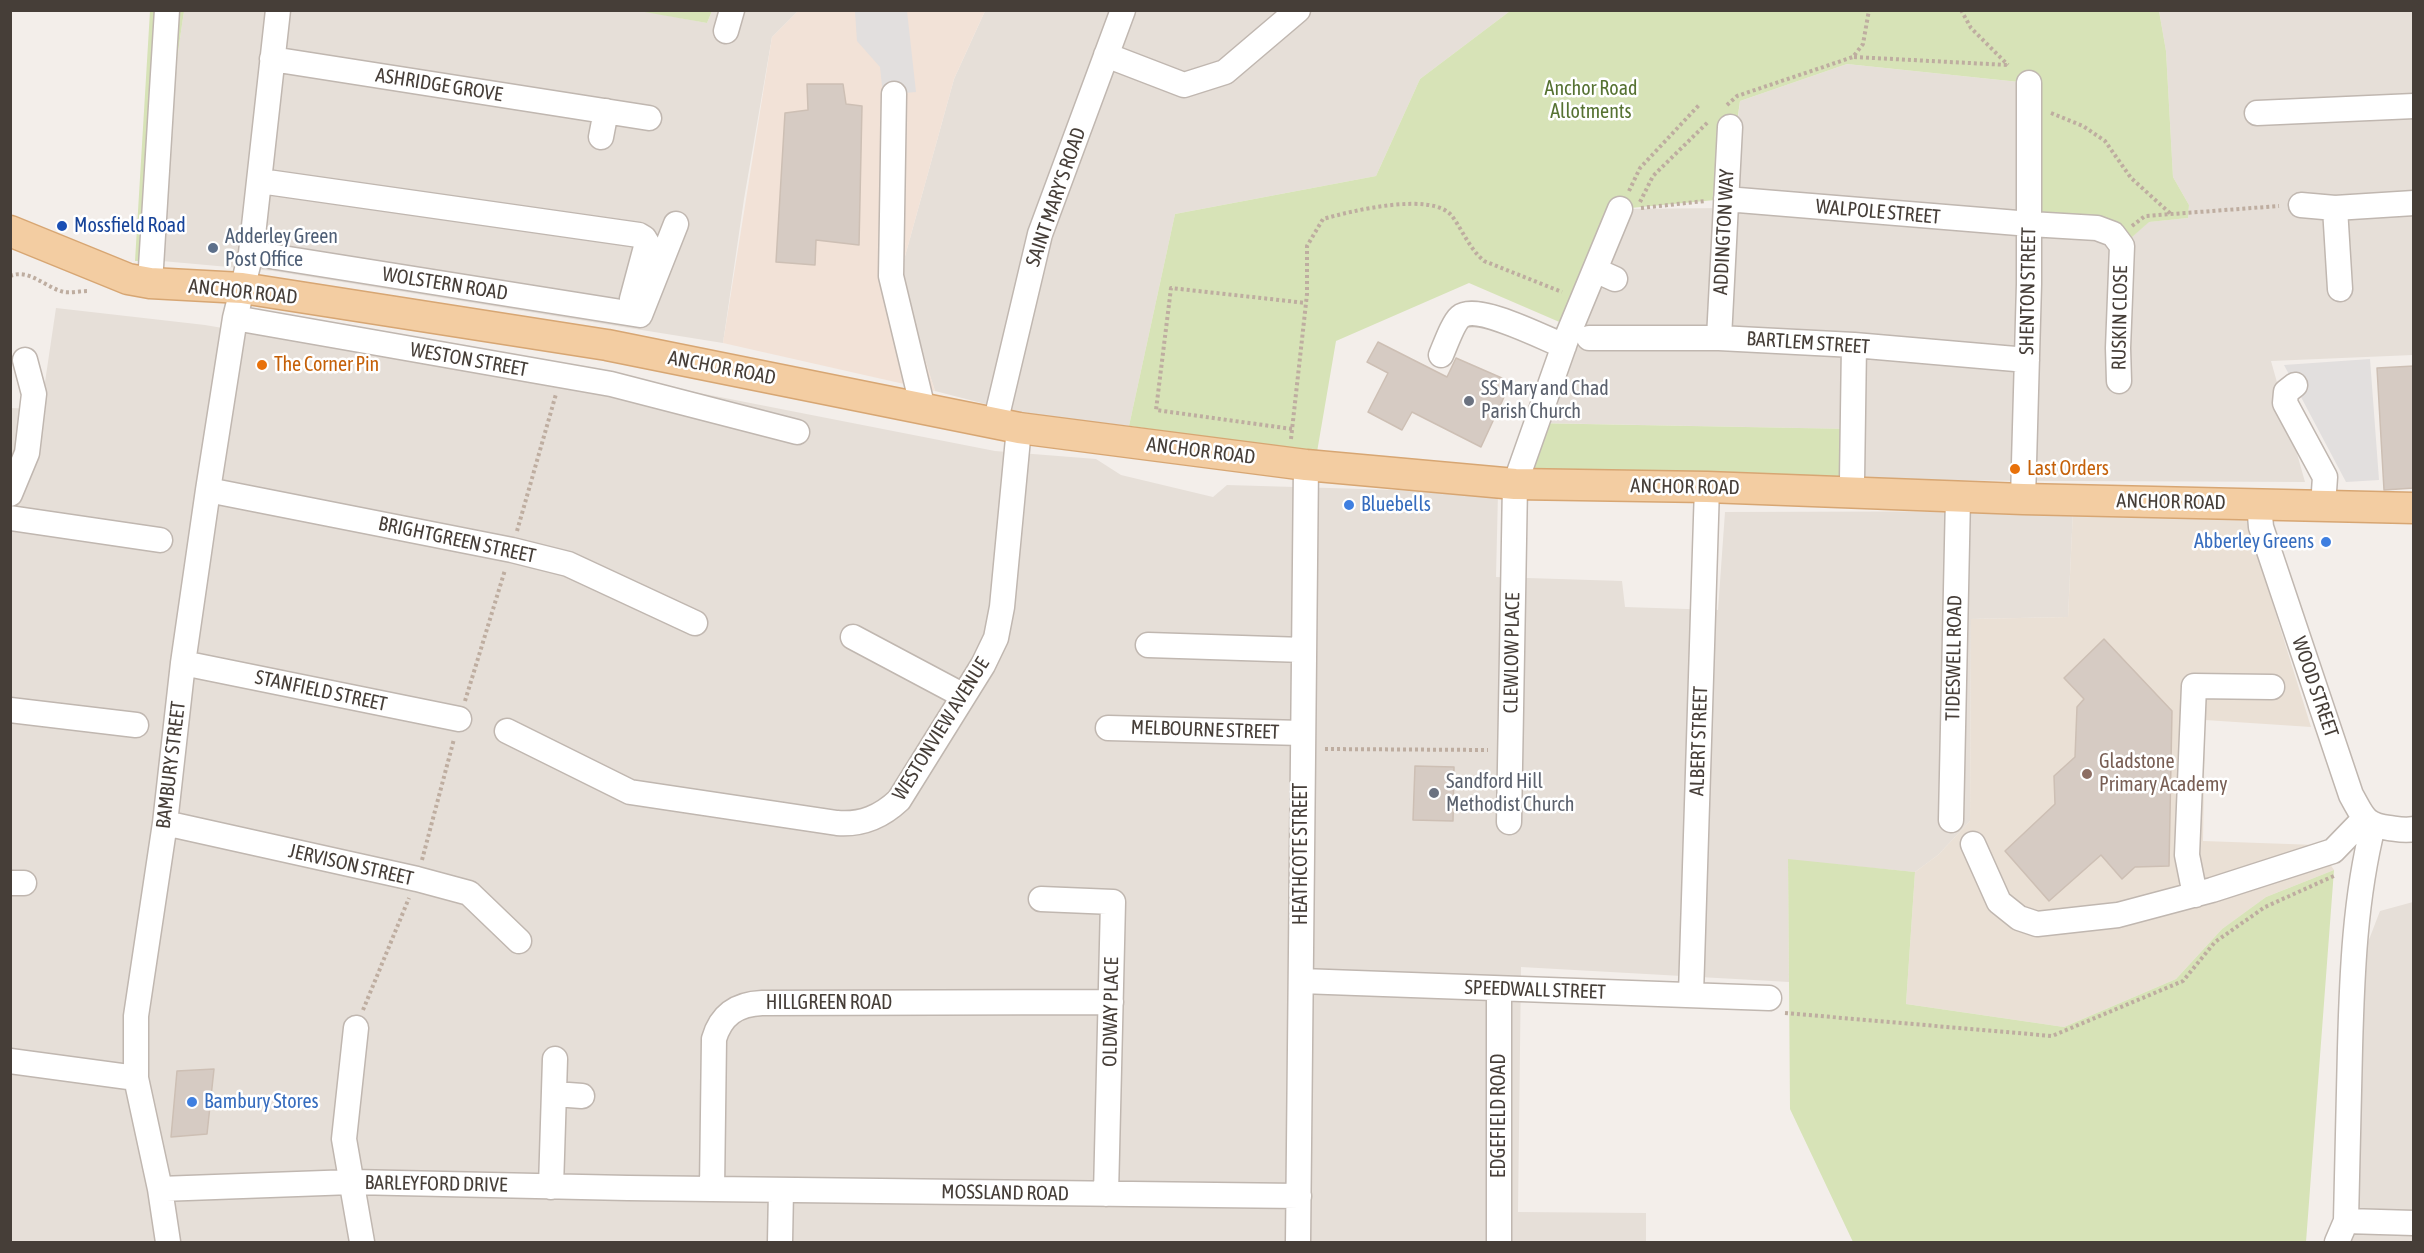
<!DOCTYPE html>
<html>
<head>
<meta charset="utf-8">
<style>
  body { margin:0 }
  #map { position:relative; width:2424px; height:1253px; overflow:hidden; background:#f3eeea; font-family:"Asap Condensed",sans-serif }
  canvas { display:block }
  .frame { position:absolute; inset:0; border:12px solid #463e38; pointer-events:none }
</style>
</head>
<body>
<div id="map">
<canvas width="2424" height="1253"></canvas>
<div class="frame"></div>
</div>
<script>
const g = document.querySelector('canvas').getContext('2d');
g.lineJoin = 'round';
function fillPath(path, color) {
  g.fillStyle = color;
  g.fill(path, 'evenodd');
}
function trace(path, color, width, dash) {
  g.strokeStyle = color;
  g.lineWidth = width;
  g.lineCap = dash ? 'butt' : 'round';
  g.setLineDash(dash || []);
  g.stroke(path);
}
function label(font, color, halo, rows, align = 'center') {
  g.font = font + ' "Asap Condensed",sans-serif';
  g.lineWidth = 5;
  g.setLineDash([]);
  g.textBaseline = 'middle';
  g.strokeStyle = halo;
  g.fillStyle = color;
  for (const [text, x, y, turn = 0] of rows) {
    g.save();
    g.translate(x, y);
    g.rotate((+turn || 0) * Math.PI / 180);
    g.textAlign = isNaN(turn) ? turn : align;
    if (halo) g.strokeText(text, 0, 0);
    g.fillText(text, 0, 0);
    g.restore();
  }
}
fillPath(new Path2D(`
  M638 10 707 23 712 11H798L772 37 744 199 723 343 273 271 162 261 177 59 184 11Z
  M985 11H1510L1420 79 1376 176 1175 214 1129 426 1024 414 935 391 899 278 954 79Z
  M2159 11H2413V355L2271 361 2305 482 1852 480V429L1536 423 1620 209 1727 208 1740 101 1847 64 2029 83 2122 246 2148 222 2188 218 2189 205 2173 177 2166 51Z
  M56 308 205 325 571 388 577 369 995 451 1096 459 1121 475 1213 497 1227 485 1498 493 1496 577 1622 581 1625 607 1718 610 1725 512 2073 511 2068 617 1971 619 1970 821 1938 855 1915 872 1788 860 1789 982 1521 967 1518 1212 1646 1213V1242H11L10 408 41 409Z
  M2413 902V1242H2343L2355 976 2380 911Z`), '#e6dfd8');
fillPath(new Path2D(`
  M798 11H985L954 79 899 278 935 391 723 343 772 37Z`), '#f2e2d7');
fillPath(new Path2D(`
  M2073 511 2246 518 2311 727 2205 720 2203 841 2317 845 2334 870 2266 897 2222 929 2176 979 2064 1027 1906 1004 1915 872 1938 855 1970 821 1971 619 2068 617Z`), '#eae0d5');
fillPath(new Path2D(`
  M150 11H184L177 59 162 261H135Z
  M639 11H712L707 23Z
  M1510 11H2159L2166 51 2173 177 2189 205 2188 218 2149 222 2122 246 2113 234 2030 224 2029 83 1847 64 1740 101 1726 199 1620 209 1571 327 1469 283 1336 341 1317 452 1129 426 1175 214 1376 176 1420 79Z
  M1529 423 1853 429 1849 493 1515 484Z
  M1788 859 1915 872 1906 1004 2064 1027 2176 979 2222 929 2266 897 2334 870 2306 1242H1853L1790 1109Z`), '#d7e3b7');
fillPath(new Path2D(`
  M855 11H907L916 92 883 95 880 67 857 41Z
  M2370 359 2379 480 2346 482 2284 365Z`), '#e2dfde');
const building = new Path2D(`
  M807 84H843L846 104 862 106 859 245 816 240 815 265 776 262 785 113 808 110Z
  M1378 342 1447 377 1456 358 1511 382 1481 447 1412 412 1402 430 1368 412 1388 373 1367 362Z
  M2414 366V488L2384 490 2377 368Z
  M2104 639 2172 711 2169 866 2135 867 2122 879 2101 855 2049 901 2005 851 2055 804 2054 776 2075 757 2077 707 2084 699 2064 678Z
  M1415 766 1454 767 1453 821 1413 820Z
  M214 1069 207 1134 171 1137 177 1071Z`);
fillPath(building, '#d6cbc3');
trace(building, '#cdbfb4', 1.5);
const minor = new Path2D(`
  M726 31 732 10
  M1106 55 1184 85 1225 72 1298 10
  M272 59 649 118
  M894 94 891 276 923 409
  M2257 113 2414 106
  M601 137 606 111
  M260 181 639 235 644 238 647 243 632 299
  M1726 199 2030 224 2097 228 2113 234 2122 246 2118 348 2119 381
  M2301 205 2335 208 2414 203
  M2335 208 2340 289
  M251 253 640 315 676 224
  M1595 270 1615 279
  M150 283 167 10
  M235 318 611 384 797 432
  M1589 338H1719L1854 345 2027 360
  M1719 338 1730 127
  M1441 355C1445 346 1453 323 1460 317 1476 303 1544 338 1564 346
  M2295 385 2286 392 2285 403 2325 477 2323 506
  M995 424 1040 234 1123 10
  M208 490 512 550 568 564 695 623
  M1849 493 1852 480 1854 345
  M10 494 27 453 34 394 25 360
  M2023 499 2029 284V83
  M2259 503 2261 527 2351 795C2363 816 2364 825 2389 828 2397 829 2405 831 2414 829
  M10 518 160 540
  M853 637 962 695
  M1148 645 1304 650
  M183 663 459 719
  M10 710 136 725
  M1108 728 1302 733
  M507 731 630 792 837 823C862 825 881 817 899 800L983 665 996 638 1002 607 1019 428
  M1951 820 1958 497
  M1509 822 1515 484 1567 337 1620 209
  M165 823 417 879 469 893 519 941
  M1973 844 1999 902 2019 918 2037 924 2118 915 2212 890 2333 851 2364 819
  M10 883H24
  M2195 895 2187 855 2194 686 2272 687
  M1041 899 1113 902 1106 1194
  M1301 981 1769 998
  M1691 994 1707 487
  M356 1028 344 1139 362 1242
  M10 1061 136 1078
  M555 1094 582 1096
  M551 1187 555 1059
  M160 1189 352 1182 628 1188 1299 1196
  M712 1189 714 1039C721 1015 737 1004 762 1003L1111 1002
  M2346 1221 2414 1223
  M168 1242 160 1189 136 1078V1016L165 823 183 663 208 490 235 318 251 253 278 10
  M780 1242 781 1190
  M1298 1242 1306 465
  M1499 1242V989
  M2337 1242 2346 1221C2347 1163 2349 1105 2350 1048 2352 973 2355 898 2373 826`);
const major = new Path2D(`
  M10 231 128 279 150 283 242 288 607 345 1019 428 1306 465 1515 484 1707 487 2023 499 2414 508`);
trace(minor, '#c0b7b0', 27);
trace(major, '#d7a673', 33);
trace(new Path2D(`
  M1961 10 1971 28 2008 65
  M1854 57 2008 65
  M1727 105 1737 96 1853 57 1863 44 1869 10
  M2051 113 2083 126 2105 141 2131 178 2171 214
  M1629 191 1640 168 1700 104
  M1640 202 1653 176 1708 122
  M1641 208 1705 201
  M2132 226 2145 216 2279 206
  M10 276C29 268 46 288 64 292 71 293 80 291 88 291
  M1292 429 1156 410 1171 288 1306 303
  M1291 439 1307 294V246L1323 219C1351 211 1432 191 1452 216 1463 231 1469 248 1484 261L1562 292
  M517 531 556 394
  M465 701 505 570
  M1325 749 1488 750
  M422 860 454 739
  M363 1010 409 898
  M1785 1013 2052 1036 2183 981 2215 942 2265 907 2336 875`), '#beada0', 4, [3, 3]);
trace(minor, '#fff', 24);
trace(major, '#f3cda2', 30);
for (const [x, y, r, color] of [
  [62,226,6,"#1a4fb4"],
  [213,248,6,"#5c6f8a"],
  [262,365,6,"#e8710a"],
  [1469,401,6,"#6b7280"],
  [2015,469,6,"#e8710a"],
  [1349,505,6,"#3f7fe0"],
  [2326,542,6,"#3f7fe0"],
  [2087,774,6,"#8d6e63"],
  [1434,793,6,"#6b7280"],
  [192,1102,6,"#3f7fe0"]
]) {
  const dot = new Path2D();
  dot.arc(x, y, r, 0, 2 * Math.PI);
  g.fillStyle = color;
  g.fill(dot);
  trace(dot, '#fff', 2);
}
label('20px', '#463e38', '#fff', [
  ["ASHRIDGE GROVE",439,85,9],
  ["SAINT MARY'S ROAD",1056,197,-71],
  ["WALPOLE STREET",1878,212,5],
  ["ADDINGTON WAY",1724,232,-87],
  ["WOLSTERN ROAD",445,284,9],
  ["SHENTON STREET",2028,291,-89],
  ["ANCHOR ROAD",243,292,6],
  ["RUSKIN CLOSE",2120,318,-89],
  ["BARTLEM STREET",1808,343,4],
  ["WESTON STREET",469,360,10],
  ["ANCHOR ROAD",722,368,11],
  ["ANCHOR ROAD",1201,451,7],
  ["ANCHOR ROAD",1685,487,1],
  ["ANCHOR ROAD",2171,502,1],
  ["BRIGHTGREEN STREET",457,540,12],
  ["CLEWLOW PLACE",1512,653,-89],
  ["TIDESWELL ROAD",1954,658,-89],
  ["WOOD STREET",2315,687,71],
  ["STANFIELD STREET",321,691,12],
  ["WESTONVIEW AVENUE",941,729,-58],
  ["MELBOURNE STREET",1205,730,2],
  ["ALBERT STREET",1699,741,-88],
  ["BAMBURY STREET",171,765,-83],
  ["HEATHCOTE STREET",1301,854,-90],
  ["JERVISON STREET",351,865,13],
  ["SPEEDWALL STREET",1535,990,2],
  ["HILLGREEN ROAD",829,1003],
  ["OLDWAY PLACE",1111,1012,-89],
  ["EDGEFIELD ROAD",1499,1116,-90],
  ["BARLEYFORD DRIVE",436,1184,1],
  ["MOSSLAND ROAD",1005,1193,1]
]);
label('20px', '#567232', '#fff', [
  ["Anchor Road",1591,89],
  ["Allotments",1591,112]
]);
label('20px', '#164399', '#fff', [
  ["Mossfield Road",74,226]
], 'left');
label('20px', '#4e5e75', '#fff', [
  ["Adderley Green",225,237],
  ["Post Office",225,260]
], 'left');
label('20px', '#c56008', '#fff', [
  ["The Corner Pin",274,365],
  ["Last Orders",2027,469]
], 'left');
label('20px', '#5b616d', '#fff', [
  ["SS Mary and Chad",1481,389],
  ["Parish Church",1481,412],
  ["Sandford Hill",1446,782],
  ["Methodist Church",1446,805]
], 'left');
label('20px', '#366cbe', '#fff', [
  ["Bluebells",1361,505],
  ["Abberley Greens",2314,542,"right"],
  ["Bambury Stores",204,1102]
], 'left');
label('20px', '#785e54', '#fff', [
  ["Gladstone",2099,762],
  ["Primary Academy",2099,785]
], 'left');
</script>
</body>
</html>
